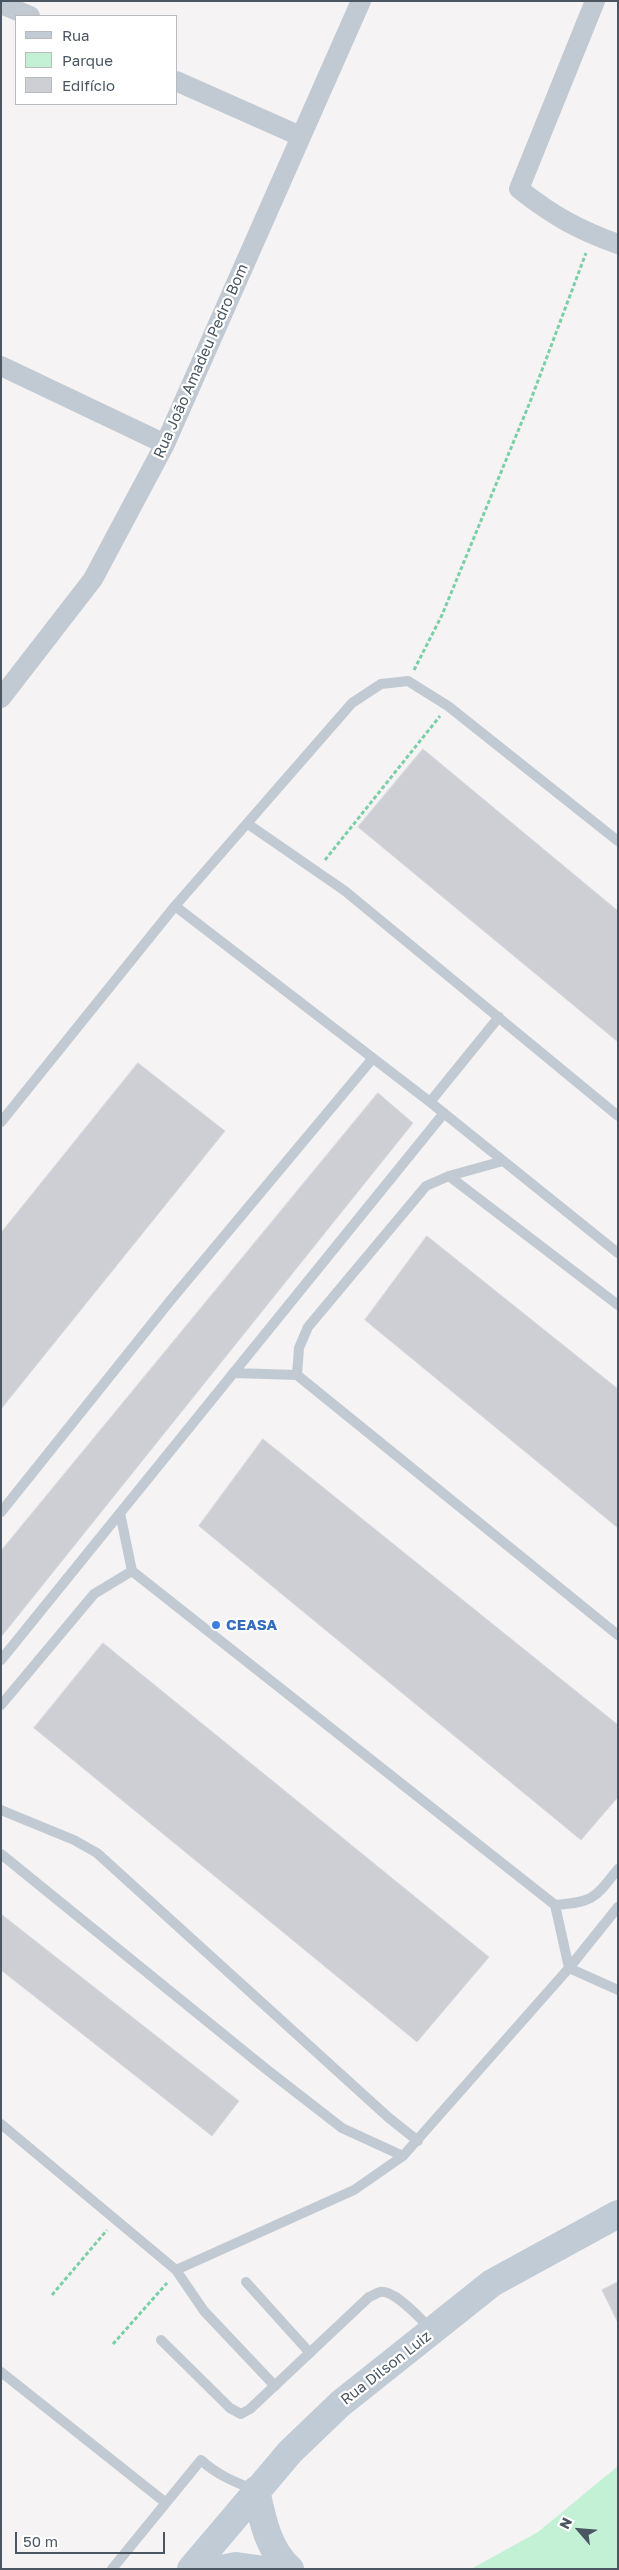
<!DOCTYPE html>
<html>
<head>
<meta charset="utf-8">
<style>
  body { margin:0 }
  #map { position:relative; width:619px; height:2570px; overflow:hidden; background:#f5f3f3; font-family:"Golos Text",sans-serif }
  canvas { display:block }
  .frame { position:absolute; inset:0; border:2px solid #4a5661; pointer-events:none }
  .legend { position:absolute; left:15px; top:15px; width:162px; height:90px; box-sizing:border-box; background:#fff; border:1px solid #b7bbc0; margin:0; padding:6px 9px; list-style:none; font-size:15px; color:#4a5661 }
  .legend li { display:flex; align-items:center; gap:10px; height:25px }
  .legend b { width:25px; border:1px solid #b7bbc0 }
  .north { position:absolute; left:554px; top:2505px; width:50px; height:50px; -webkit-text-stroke:4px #fff; paint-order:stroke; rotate:297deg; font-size:14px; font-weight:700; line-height:20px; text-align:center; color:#4a5661 }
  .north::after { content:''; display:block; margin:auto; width:18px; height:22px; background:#4a5661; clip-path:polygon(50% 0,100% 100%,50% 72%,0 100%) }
  .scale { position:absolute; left:15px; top:2532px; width:150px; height:22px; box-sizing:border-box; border:2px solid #4a5661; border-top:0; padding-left:6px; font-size:15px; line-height:18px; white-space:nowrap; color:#4a5661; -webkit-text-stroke:4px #fff; paint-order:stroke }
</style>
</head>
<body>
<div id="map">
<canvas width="619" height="2570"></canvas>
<div class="frame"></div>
<ul class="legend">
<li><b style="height:6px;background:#c1cbd6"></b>Rua</li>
<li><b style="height:14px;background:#c3f1d5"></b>Parque</li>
<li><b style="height:14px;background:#cdcfd5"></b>Edifício</li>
</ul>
<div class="north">N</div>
<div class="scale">50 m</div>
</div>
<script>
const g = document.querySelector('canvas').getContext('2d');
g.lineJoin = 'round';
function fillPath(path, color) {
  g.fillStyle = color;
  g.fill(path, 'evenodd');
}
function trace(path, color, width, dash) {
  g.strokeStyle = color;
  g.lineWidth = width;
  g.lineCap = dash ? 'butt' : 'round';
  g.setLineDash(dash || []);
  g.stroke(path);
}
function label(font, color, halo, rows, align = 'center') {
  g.font = font + ' "Golos Text",sans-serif';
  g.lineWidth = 4.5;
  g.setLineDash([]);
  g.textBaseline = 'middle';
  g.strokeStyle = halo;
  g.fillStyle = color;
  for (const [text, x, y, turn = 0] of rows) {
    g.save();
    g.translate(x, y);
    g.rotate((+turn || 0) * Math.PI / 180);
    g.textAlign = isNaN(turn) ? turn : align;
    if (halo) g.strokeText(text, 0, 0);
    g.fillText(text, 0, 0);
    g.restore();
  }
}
fillPath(new Path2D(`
  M618 2466V2569H471L538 2532Z`), '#c3f1d5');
const building = new Path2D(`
  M423 749 618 911V1042L358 827Z
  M138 1063 225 1131 1 1409V1233Z
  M378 1093 413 1123 1 1637V1551Z
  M427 1236 618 1389V1528L365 1320Z
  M263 1439 618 1725V1797L581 1840 199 1526Z
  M103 1643 489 1957 417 2042 34 1728Z
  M1 1914 239 2101 212 2136 1 1970Z
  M618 2282V2323L602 2290Z`);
fillPath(building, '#cdcfd5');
trace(building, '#d7d9de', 1);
trace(new Path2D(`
  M414 670 442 615 530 402 586 253
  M325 860 440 716
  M52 2295 107 2230
  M113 2344 167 2283`), '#7ad0a6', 3, [4, 2.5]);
trace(new Path2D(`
  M248 824 345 891 618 1116
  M175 906 430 1102 618 1253
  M430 1102 499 1017
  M1 1122 175 906 352 703 381 684 408 681 448 706 618 841
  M449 1176 618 1305
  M234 1373 297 1375 618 1635
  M297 1375 299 1348 308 1327 426 1186 449 1176 503 1161
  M1 1512 170 1301 373 1058
  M120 1513 132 1571 555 1905 569 1968 618 1990
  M1 1660 444 1113
  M1 1705 94 1594 132 1571
  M1 1810 74 1840 97 1853 389 2118 418 2141
  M1 1854 266 2069 342 2128 403 2156
  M555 1905C594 1902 594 1899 618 1869
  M1 2124 176 2270 354 2190 403 2156 569 1968 618 1907
  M176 2270 204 2311 275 2386
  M246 2282 310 2353
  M161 2340 230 2408 241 2414 250 2409 369 2297C372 2296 377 2293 380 2292 395 2289 422 2321 432 2330
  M1 2372 166 2503
  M112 2569 201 2460C217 2475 235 2482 255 2490`), '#c1cad2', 10);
trace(new Path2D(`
  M595 1 519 189C552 215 578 230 618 244
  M1 4 30 16
  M176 81 300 136
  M1 366 165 444
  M1 698 93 579 165 444 361 1`), '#c1cad2', 20);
trace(new Path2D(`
  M256 2490C262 2518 268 2550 290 2569
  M191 2569 290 2452 340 2404 492 2283 618 2214
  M222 2569 236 2566 258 2569`), '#c1cbd6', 28);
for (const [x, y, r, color] of [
  [216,1625,5,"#3f7fe0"]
]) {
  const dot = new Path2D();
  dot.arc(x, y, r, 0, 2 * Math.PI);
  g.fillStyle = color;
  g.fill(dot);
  trace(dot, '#fff', 2);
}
label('15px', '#4a5661', '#fff', [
  ["Rua João Amadeu Pedro Bom",201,361,-66],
  ["Rua Dilson Luiz",386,2368,-38]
]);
label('bold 15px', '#366cbe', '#fff', [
  ["CEASA",226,1625]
], 'left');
</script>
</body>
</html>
